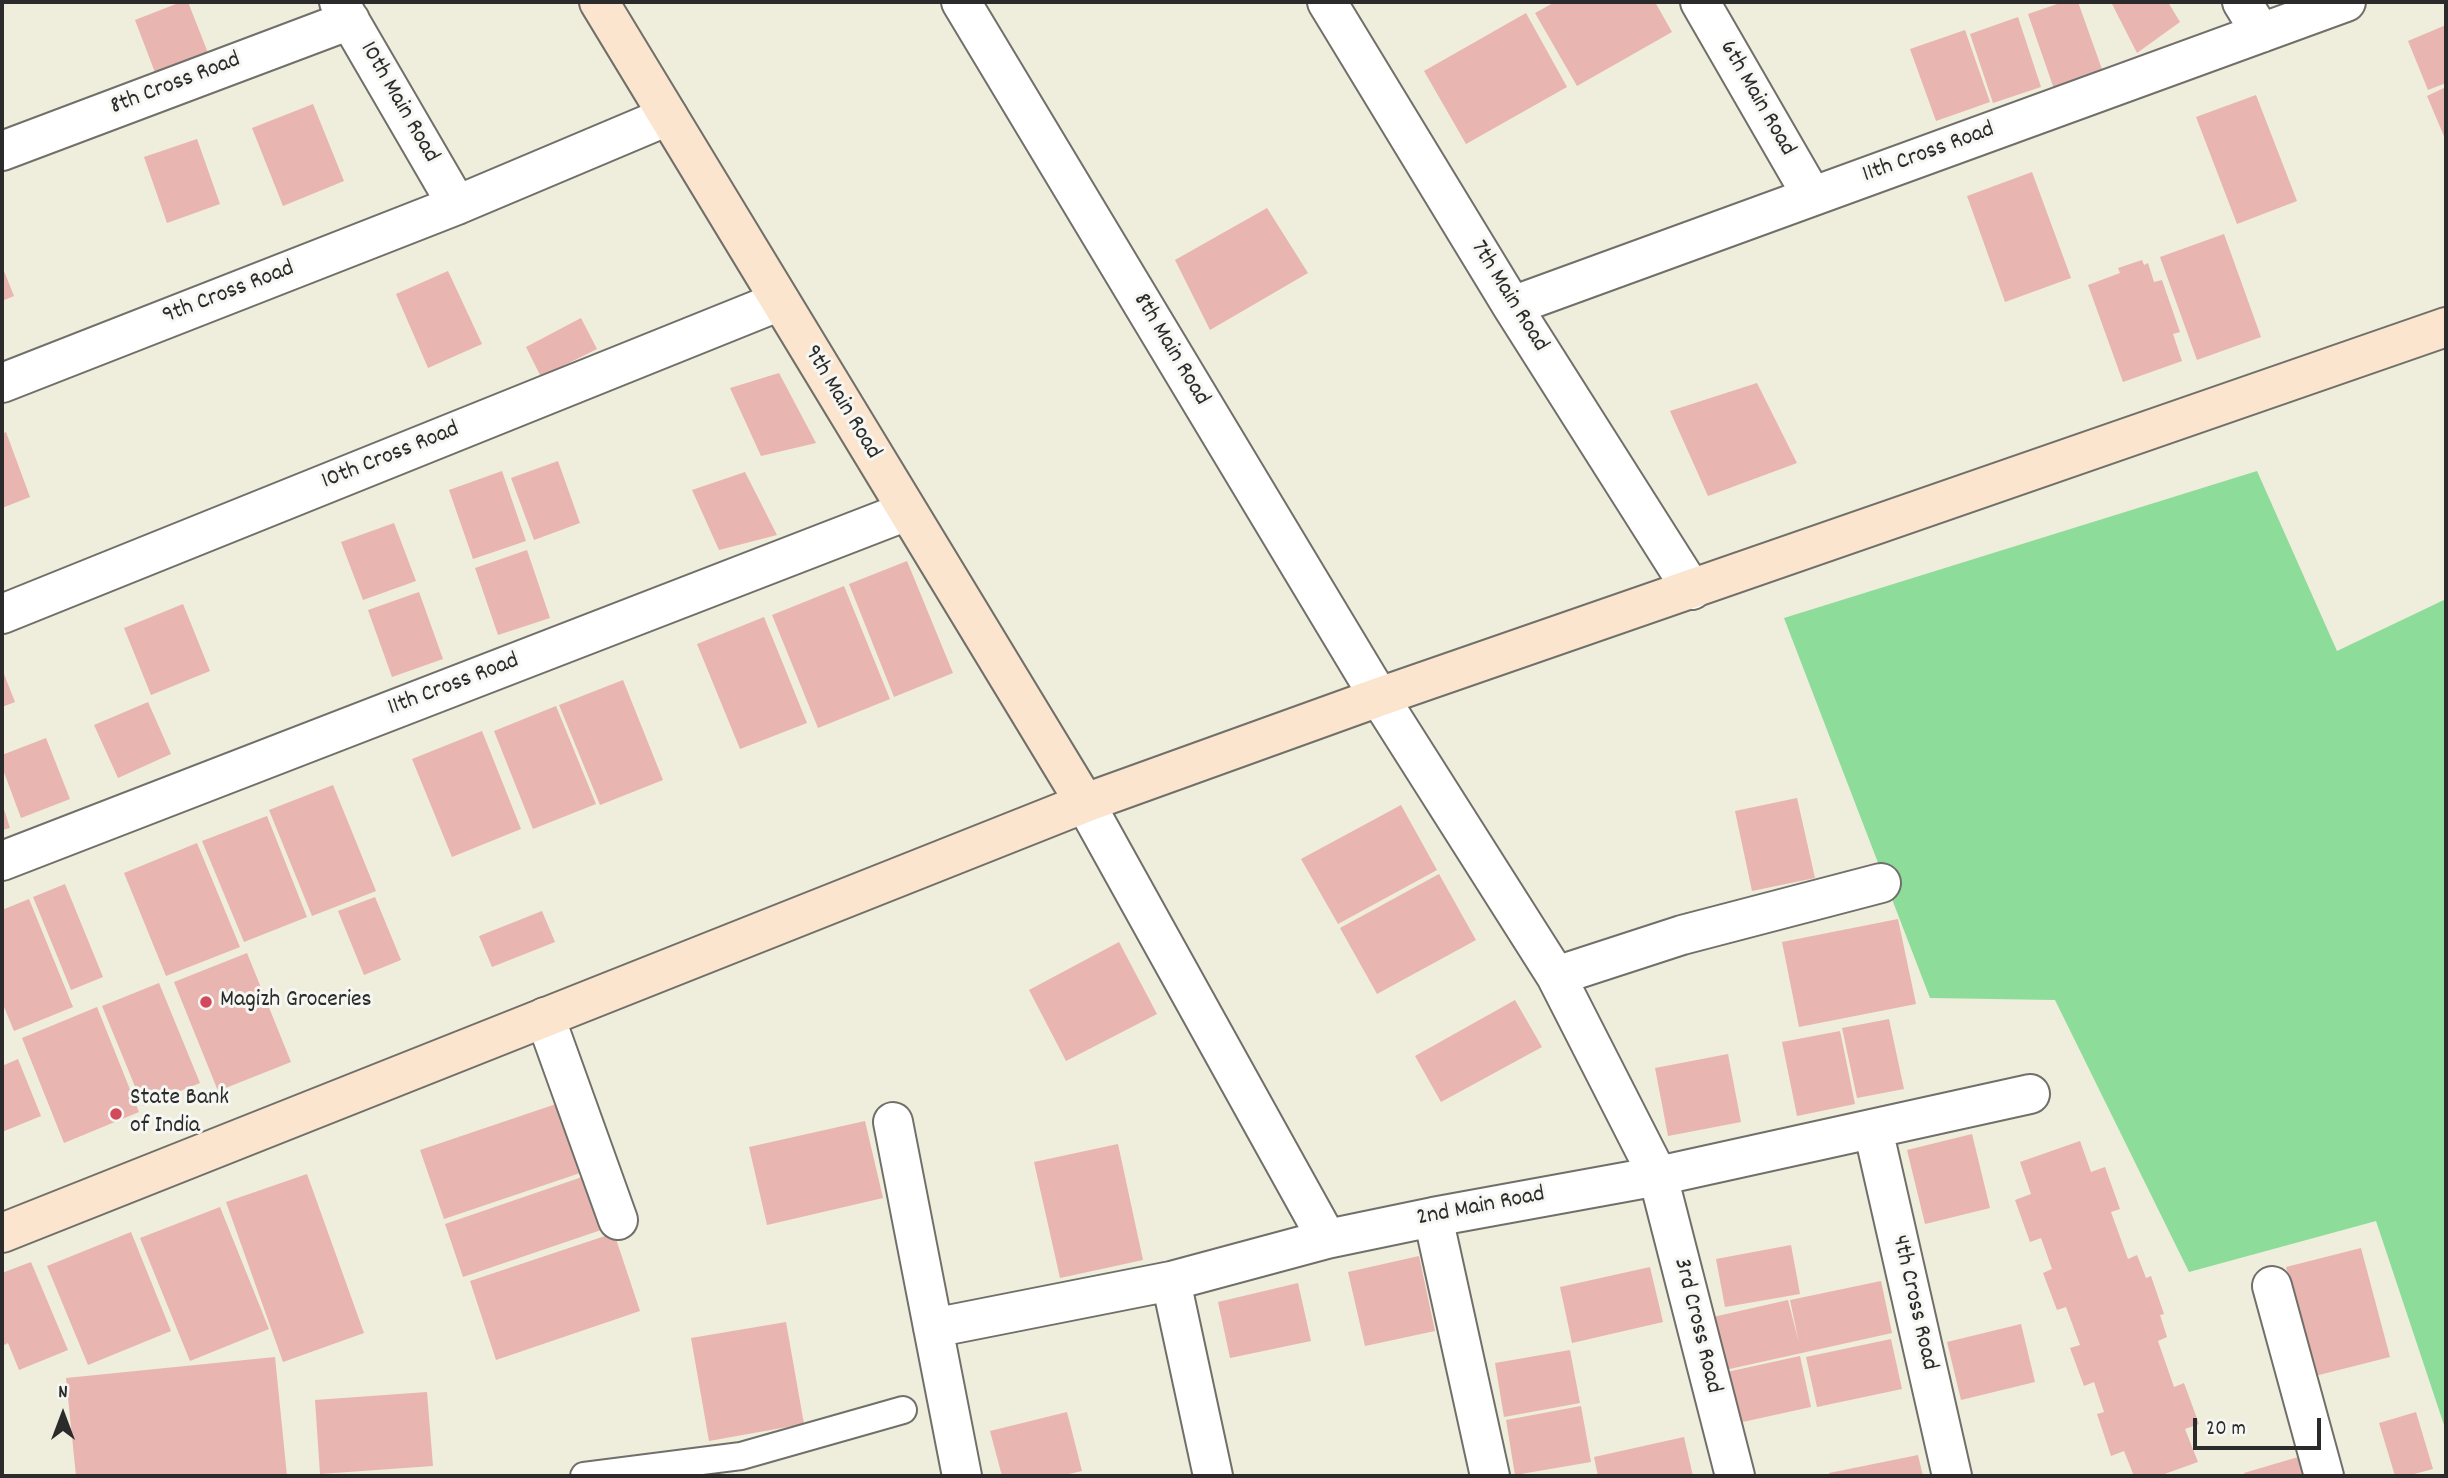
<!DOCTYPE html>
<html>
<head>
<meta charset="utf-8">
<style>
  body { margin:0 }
  #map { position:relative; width:2448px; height:1478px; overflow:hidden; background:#efeddb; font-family:Dekko,sans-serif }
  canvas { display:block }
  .frame { position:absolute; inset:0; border:4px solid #2b2b2b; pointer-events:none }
  .north { position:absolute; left:28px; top:1380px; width:70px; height:70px; -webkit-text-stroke:5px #f6f6f2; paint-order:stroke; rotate:0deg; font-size:19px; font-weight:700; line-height:28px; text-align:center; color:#2b2b2b }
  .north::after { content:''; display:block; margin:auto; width:24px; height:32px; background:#2b2b2b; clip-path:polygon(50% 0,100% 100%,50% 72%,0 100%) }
  .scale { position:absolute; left:2193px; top:1418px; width:128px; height:32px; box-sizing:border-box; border:4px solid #2b2b2b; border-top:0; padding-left:9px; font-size:21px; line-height:24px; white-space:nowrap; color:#2b2b2b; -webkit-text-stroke:5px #f6f6f2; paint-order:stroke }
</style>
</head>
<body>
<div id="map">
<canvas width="2448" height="1478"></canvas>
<div class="frame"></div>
<div class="north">N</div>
<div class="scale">20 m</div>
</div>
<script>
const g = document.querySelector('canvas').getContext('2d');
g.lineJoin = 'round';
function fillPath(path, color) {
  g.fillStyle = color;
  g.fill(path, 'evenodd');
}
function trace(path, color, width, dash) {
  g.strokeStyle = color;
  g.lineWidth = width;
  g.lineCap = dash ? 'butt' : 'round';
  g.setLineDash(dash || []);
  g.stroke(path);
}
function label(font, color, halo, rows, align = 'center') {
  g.font = font + ' Dekko,sans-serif';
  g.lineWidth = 6;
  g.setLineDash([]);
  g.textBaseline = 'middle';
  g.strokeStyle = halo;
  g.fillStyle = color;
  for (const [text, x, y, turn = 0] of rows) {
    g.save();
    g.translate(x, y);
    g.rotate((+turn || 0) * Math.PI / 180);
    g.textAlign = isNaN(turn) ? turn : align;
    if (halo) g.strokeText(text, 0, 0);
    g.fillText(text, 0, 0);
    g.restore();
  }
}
fillPath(new Path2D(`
  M2257 471 2337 651 2446 599V1431L2376 1221 2189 1272 2055 1000 1930 998 1784 618Z`), '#8ddc9a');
fillPath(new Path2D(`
  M181 2H188L212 63 159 83 135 20Z
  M1555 2H1655L1672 32 1577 86 1535 13Z
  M2063 2H2078L2103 72 2054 89 2028 14Z
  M2111 2H2168L2180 22 2137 53Z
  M1526 13 1567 87 1466 144 1424 71Z
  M2018 17 2041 87 1993 103 1970 34Z
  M2446 25V83L2428 90 2408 41Z
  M1965 30 1990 102 1936 121 1910 49Z
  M2446 87V141L2427 96Z
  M2256 95 2297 201 2237 224 2196 117Z
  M313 104 344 181 283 206 252 128Z
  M197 139 220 204 167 223 144 157Z
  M2032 172 2071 278 2005 302 1967 196Z
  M1267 208 1308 273 1210 330 1175 260Z
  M2224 234 2261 337 2197 360 2160 257Z
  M2142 260 2144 265 2148 263 2154 282 2162 280 2180 332 2173 334 2182 361 2123 382 2088 285 2120 273 2118 268Z
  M2 266 14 296 2 301Z
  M448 271 482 344 428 368 396 294Z
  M581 318 597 349 541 377 526 347Z
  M779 373 816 443 761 456 730 388Z
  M1757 383 1797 463 1708 496 1670 411Z
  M6 432 30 497 2 508V434Z
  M558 461 580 523 534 540 511 478Z
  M502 471 526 541 473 559 449 490Z
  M745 472 777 535 719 550 692 490Z
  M394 523 416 581 363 600 341 542Z
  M527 550 550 618 498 635 475 568Z
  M907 561 953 673 894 697 849 584Z
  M844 586 890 699 818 728 772 615Z
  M419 592 443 659 392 677 368 610Z
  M183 604 210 671 151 695 124 628Z
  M764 617 807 723 740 749 697 644Z
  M2 669 15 702 2 707Z
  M623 680 663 780 600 805 559 705Z
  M148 702 171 754 118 778 94 725Z
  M556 706 596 804 533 829 494 731Z
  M482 731 521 829 452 857 412 759Z
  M46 738 70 799 21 818 2 767V755Z
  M333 785 376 891 312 916 269 810Z
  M1797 798 1815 878 1752 891 1735 811Z
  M2 803 10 828 2 830Z
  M1401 805 1437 870 1338 924 1301 859Z
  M267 816 307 917 244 942 202 841Z
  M197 843 240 947 166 976 124 873Z
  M1439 874 1476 940 1377 994 1340 928Z
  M65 884 103 977 71 990 33 897Z
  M375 897 401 960 364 975 338 911Z
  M29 899 73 1007 14 1031 2 1002V910Z
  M542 911 555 942 492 967 479 936Z
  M1898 919 1916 1004 1799 1027 1782 942Z
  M1119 942 1157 1014 1066 1061 1029 990Z
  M247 953 291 1062 218 1091 174 982Z
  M159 983 200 1083 143 1106 102 1006Z
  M1515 1000 1542 1047 1441 1102 1415 1056Z
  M97 1007 139 1112 64 1143 22 1038Z
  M1889 1019 1904 1089 1857 1098 1842 1028Z
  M1840 1031 1855 1104 1797 1116 1782 1042Z
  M1728 1054 1741 1122 1668 1136 1655 1068Z
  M18 1059 41 1116 2 1132V1066Z
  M562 1102 586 1171 444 1219 420 1150Z
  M865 1121 883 1198 767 1225 749 1147Z
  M1972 1134 1990 1208 1925 1224 1907 1150Z
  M2080 1141 2091 1172 2105 1167 2120 1209 2111 1212 2128 1259 2137 1255 2146 1278 2151 1276 2164 1314 2160 1315 2167 1337 2158 1341 2174 1387 2184 1383 2199 1424 2185 1429 2198 1462 2159 1476H2134L2124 1451 2111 1456 2097 1414 2104 1412 2094 1382 2084 1386 2070 1348 2080 1345 2066 1307 2057 1310 2043 1273 2052 1269 2041 1238 2030 1242 2015 1200 2031 1194 2020 1162Z
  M1118 1144 1143 1260 1060 1278 1034 1162Z
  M307 1174 364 1333 283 1362 226 1202Z
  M588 1175 607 1228 463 1277 445 1224Z
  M220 1207 269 1329 190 1361 140 1238Z
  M131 1232 171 1331 88 1365 47 1266Z
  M614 1233 640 1311 496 1360 470 1281Z
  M1791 1245 1800 1294 1725 1307 1716 1259Z
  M2361 1248 2390 1357 2315 1376 2286 1267Z
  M1419 1256 1435 1331 1365 1346 1348 1272Z
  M31 1262 68 1350 19 1370 8 1343 2 1346V1273Z
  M1650 1267 1663 1322 1572 1343 1560 1287Z
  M1881 1281 1892 1333 1725 1370 1713 1317 1788 1300 1799 1343 1790 1300Z
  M1298 1283 1311 1341 1230 1358 1218 1302Z
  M786 1322 804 1424 709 1441 691 1338Z
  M2021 1324 2035 1382 1961 1400 1947 1342Z
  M1891 1339 1902 1389 1817 1407 1806 1357Z
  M1570 1350 1580 1403 1504 1417 1495 1363Z
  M1800 1356 1811 1407 1738 1423 1727 1372Z
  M275 1357 287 1476H76L66 1378Z
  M427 1392 433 1466 320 1474 315 1400Z
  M1581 1406 1591 1462 1515 1475 1506 1420Z
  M1067 1412 1082 1471 1060 1476H1002L990 1431Z
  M2416 1412 2433 1469 2407 1476H2395L2379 1423Z
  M1684 1437 1693 1476H1598L1594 1457Z
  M1918 1455 1923 1476H1830L1829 1473Z
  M2298 1457 2303 1476H2245L2244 1473Z`), '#e9b5b0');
const lane = new Path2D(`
  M584 1476 741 1456 903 1410`);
const street = new Path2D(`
  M339 2 457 205
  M961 2 1379 697 1556 976 1658 1176 1735 1476
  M1327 2 1512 306 1692 590
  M1700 2 1812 196
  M2242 2 2261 33
  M2 151 350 20
  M1512 306 2346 2
  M2 383 457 205 668 116
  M2 614 780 301
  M1085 803 1327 1239
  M2 861 907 511
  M1556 976 1682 935 1881 883
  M545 1017 618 1220
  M893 1122 962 1476
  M1873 1129 1952 1476
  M1433 1217 1490 1476
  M1171 1281 1213 1476
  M2272 1286 2324 1476
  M933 1328 1171 1281 1327 1239 1433 1217 1658 1176 2030 1094`);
const secondary = new Path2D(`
  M599 2 1085 803
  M2 1233 1085 803 1379 697 2446 327`);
trace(lane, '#706f69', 30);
trace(street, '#706f69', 42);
trace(secondary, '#706f69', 42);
trace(lane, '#fff', 26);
trace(street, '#fff', 38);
trace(secondary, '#fbe5cf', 38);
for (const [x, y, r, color] of [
  [206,1002,7,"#d1495b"],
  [116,1114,7,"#d1495b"]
]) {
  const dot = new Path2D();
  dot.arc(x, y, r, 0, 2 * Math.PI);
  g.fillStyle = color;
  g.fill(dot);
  trace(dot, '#f6f6f2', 2.5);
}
label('24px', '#2b2b2b', '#f6f6f2', [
  ["8th Cross Road",176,85,-21],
  ["6th Main Road",1756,99,60],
  ["10th Main Road",398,103,60],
  ["11th Cross Road",1929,154,-20],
  ["9th Cross Road",229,294,-21],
  ["7th Main Road",1508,297,58],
  ["8th Main Road",1170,350,59],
  ["9th Main Road",841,403,59],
  ["10th Cross Road",391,457,-22],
  ["11th Cross Road",454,686,-21],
  ["2nd Main Road",1481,1208,-11],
  ["4th Cross Road",1913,1303,77],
  ["3rd Cross Road",1696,1326,76]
]);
label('24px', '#2b2b2b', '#f6f6f2', [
  ["Magizh Groceries",220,1002],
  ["State Bank",130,1100],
  ["of India",130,1128]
], 'left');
</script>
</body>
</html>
